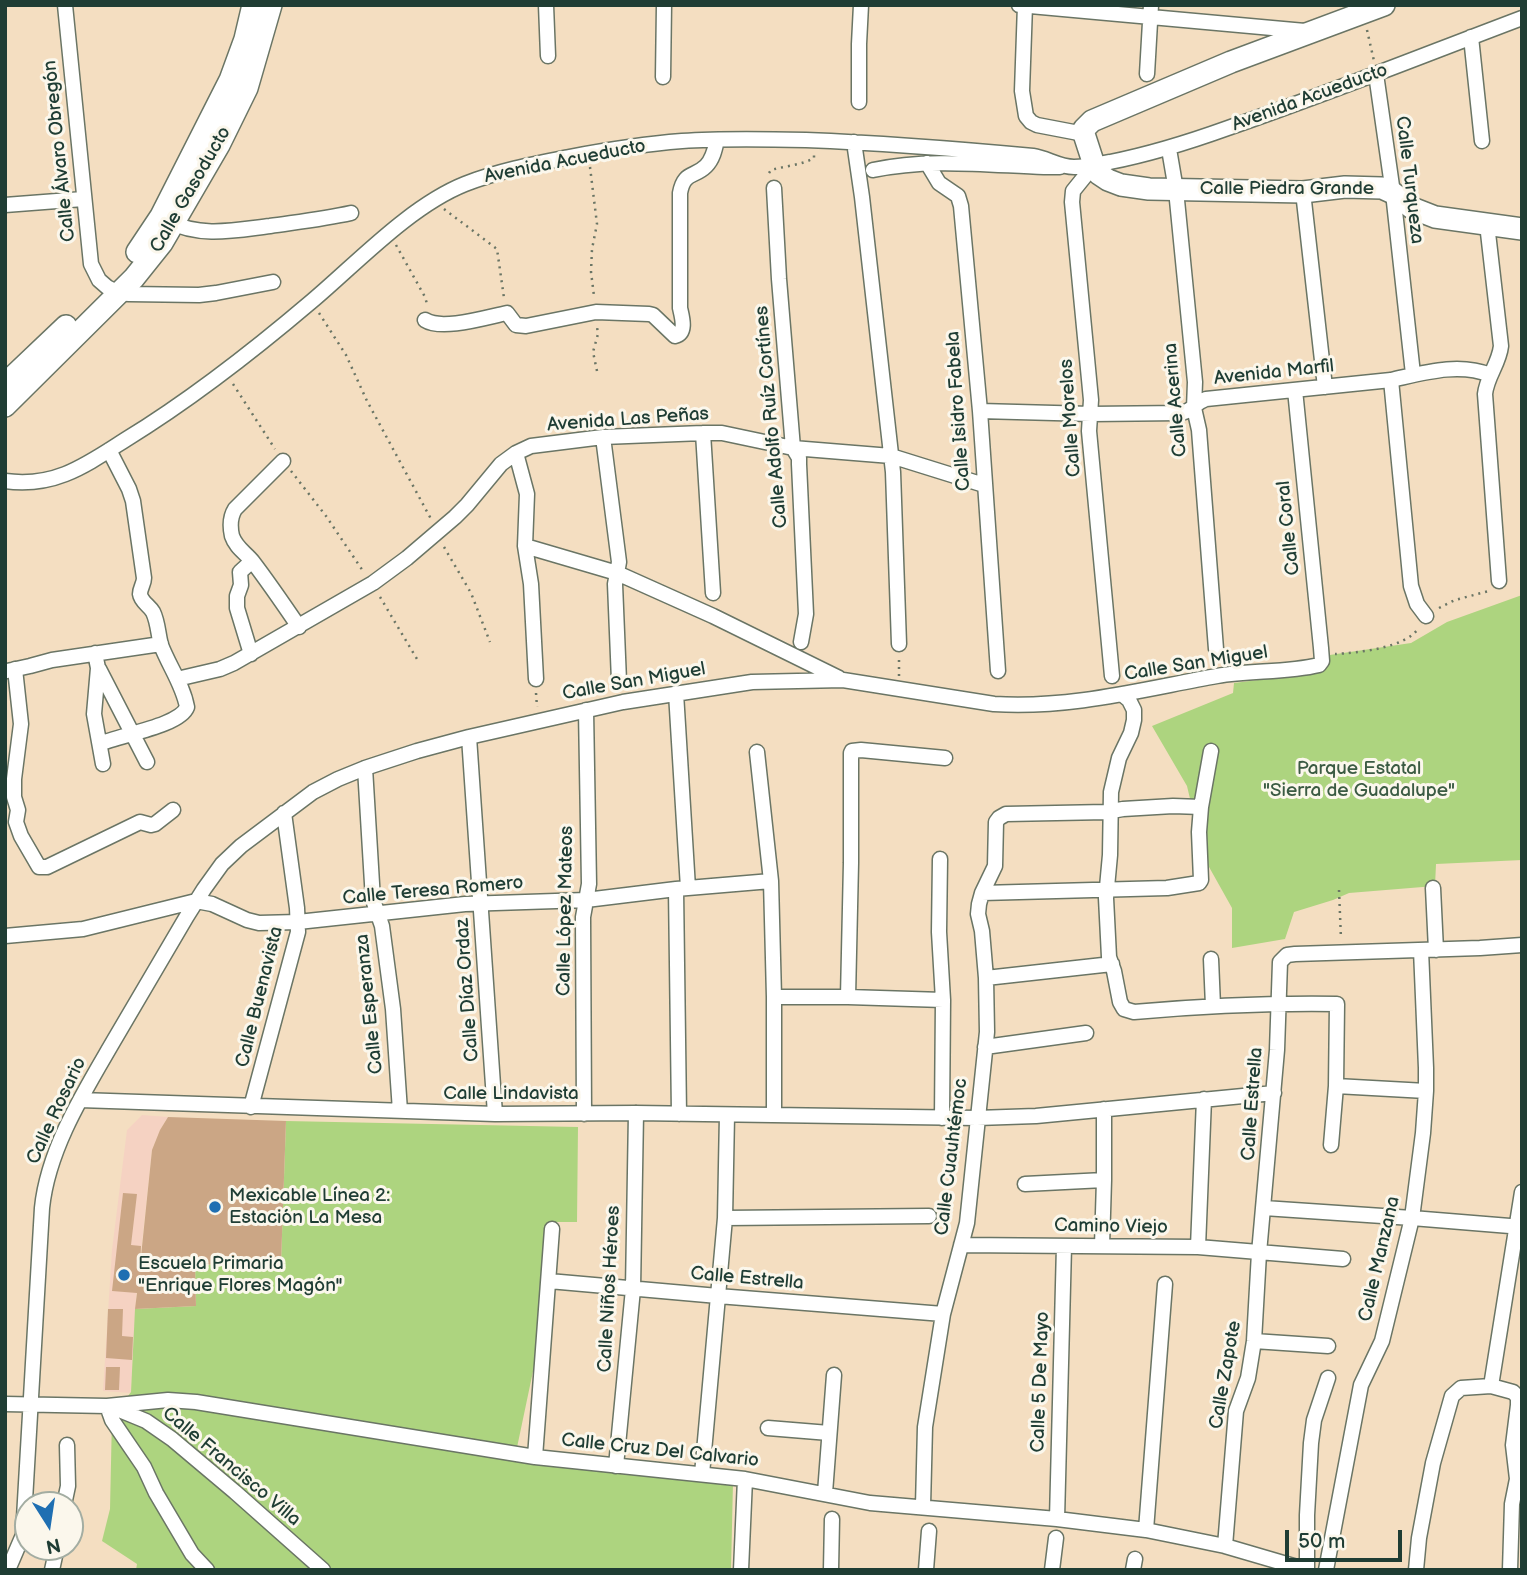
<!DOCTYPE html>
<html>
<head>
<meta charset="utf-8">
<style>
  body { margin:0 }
  #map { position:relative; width:1527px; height:1575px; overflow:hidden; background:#f4dec1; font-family:"Balsamiq Sans",sans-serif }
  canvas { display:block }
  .frame { position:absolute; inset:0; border:7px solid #1f3d34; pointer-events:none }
  .north { position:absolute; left:14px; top:1491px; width:70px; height:70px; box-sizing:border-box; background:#fbf7ec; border:2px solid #a3ada2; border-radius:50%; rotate:168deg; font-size:19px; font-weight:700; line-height:28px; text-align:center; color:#1f3d34 }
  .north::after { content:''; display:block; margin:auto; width:24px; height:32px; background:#1f6fb2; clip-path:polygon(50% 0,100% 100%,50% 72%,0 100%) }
  .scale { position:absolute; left:1285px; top:1530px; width:117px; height:32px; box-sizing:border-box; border:4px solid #1f3d34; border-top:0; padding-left:9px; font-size:21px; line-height:24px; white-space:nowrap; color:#1f3d34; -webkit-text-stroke:5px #fbf7ec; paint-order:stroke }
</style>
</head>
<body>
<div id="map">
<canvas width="1527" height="1575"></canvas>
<div class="frame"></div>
<div class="north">N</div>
<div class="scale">50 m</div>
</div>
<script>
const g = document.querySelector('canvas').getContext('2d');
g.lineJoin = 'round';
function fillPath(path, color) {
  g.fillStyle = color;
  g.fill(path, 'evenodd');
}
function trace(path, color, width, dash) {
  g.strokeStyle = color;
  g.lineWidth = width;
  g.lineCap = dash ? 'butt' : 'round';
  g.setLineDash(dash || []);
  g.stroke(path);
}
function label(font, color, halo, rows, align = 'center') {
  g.font = font + ' "Balsamiq Sans",sans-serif';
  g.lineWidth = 6;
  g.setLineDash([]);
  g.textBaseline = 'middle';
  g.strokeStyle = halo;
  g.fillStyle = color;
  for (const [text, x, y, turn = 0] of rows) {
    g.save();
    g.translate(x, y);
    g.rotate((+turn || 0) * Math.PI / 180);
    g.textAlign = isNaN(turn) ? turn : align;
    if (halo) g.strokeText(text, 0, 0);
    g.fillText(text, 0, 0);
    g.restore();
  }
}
fillPath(new Path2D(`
  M142 1115 168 1117 160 1130 152 1150 136 1299 131 1393 103 1391 112 1250 127 1130Z`), '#f5d2c2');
fillPath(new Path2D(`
  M1522 595V860L1436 864 1435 886 1349 893 1333 900 1294 912 1285 939 1232 948V908L1204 858 1187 786 1152 726 1233 693 1234 683 1266 679 1323 656 1411 643 1447 622Z
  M286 1121 578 1127 577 1222H552L536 1357 515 1457 733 1482 731 1570H136L137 1564 102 1541 110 1509 112 1417 131 1392 135 1309 196 1306 195 1265 281 1263Z`), '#add47f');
fillPath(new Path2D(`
  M168 1117 286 1121 281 1263 195 1265 196 1306 135 1309 137 1293 112 1291 123 1193 137 1194 131 1245 141 1246 140 1266 152 1150 160 1130Z
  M108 1309H123L122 1336 133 1337 132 1360 106 1358Z
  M106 1367H120L119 1390H105Z`), '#cba685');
const street = new Path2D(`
  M65 5 91 264 99 280 107 287 119 293 129 294 199 295 216 293 273 282
  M546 5 548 56
  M1019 5 1305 31
  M1025 5 1022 91 1026 116 1031 122 1037 125 1084 134
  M1471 37 1482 141
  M1147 74 1151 5
  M1376 74 1393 193 1413 374
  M663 77 664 5
  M859 102V44L861 5
  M854 142 862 197 893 472 899 644
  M1169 149 1176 190 1195 382 1194 408 1199 430 1216 649
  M927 163 939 183 958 196 961 206 980 411 998 671
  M1094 165 1073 191 1072 202 1091 400 1089 431 1112 676
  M873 170C929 158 987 165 1044 167H1060
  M774 188 779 279 793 448 799 458V464L806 614 801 642
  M1303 192 1325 387
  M5 205 83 199
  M168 221C200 238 236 230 270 226 297 222 324 219 351 213
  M1487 224 1501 346C1499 364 1487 376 1485 394L1499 581
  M425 320C442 331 487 317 507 313L516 325 526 326 596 312 649 314 653 315 675 336C687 333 682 317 680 308V193C684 171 694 178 706 166 713 159 715 149 717 140
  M1391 380 1411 586 1417 604 1426 616
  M980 411 1091 414 1181 413C1195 410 1194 403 1206 399L1391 380C1423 373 1459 362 1490 375
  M703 433 713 593
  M603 437 619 562 615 584 619 681
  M516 453 527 494 525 546 531 584 536 679
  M283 461 235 509C230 517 230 527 232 536 236 548 246 553 253 562 269 583 284 605 299 627
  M5 481C55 488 86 465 125 440 192 399 252 352 312 301 357 263 410 206 465 184 498 171 534 164 569 157 606 150 644 144 682 141 723 138 765 139 806 140 882 143 958 149 1033 156 1047 158 1059 167 1074 167 1086 167 1098 164 1110 162 1151 154 1189 142 1228 128 1327 94 1424 55 1522 18
  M525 546 617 573 713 616 839 678
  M95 653 98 668 94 714 103 764
  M251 654 237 608V596L241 585 240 572 252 561
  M15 669 21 724 14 779V797L18 810 16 822 21 836 39 867H47L140 822 151 825 155 824 173 810
  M99 669 147 762
  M7 671 30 666 52 660 161 644
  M177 679 220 669 234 663 373 583 407 558 455 517 467 505 501 464 516 453 531 446 603 437 703 433H722L793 448 891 456 984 485
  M676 693 688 888
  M1123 695 1129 700 1134 710V720L1131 733 1119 758 1111 792 1110 855 1106 898 1109 957 1114 971 1120 1002 1124 1009 1134 1012C1202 1006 1269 1003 1337 1004L1336 1086 1331 1145
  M469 737 495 1114
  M100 744C119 735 180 726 187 707 183 685 169 666 161 645 158 634 158 622 153 612 149 605 141 602 140 594 140 588 144 584 144 578L133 501 129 489 109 450
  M757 752 771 881 774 997V1115
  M365 768 373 900 382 926 393 1009 400 1111
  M940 859 939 932 943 1000 942 1118
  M1433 888 1436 950
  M676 889 679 1114
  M982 893 1167 888 1199 883 1201 880 1199 832 1201 807 1211 751
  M5 936 83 929 196 901 212 904 247 920 259 923 298 922 465 904 586 900 676 889 771 881
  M1211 959 1213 1006
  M986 978 1112 964
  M774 997H848L943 1000
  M848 997 851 863V753L852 751 861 750 945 758
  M985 1047 1086 1033
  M1336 1086 1426 1091
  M80 1100 495 1114 636 1113 977 1118 1036 1116 1274 1093
  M251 1107 298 932 297 908 284 813
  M584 1114 583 917 589 884 586 710
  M1025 1184 1104 1180
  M1264 1208 1412 1218 1522 1227
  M725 1218 929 1216
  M961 1245 1198 1247 1343 1259
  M1102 1246 1104 1180V1109
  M1198 1247 1204 1099
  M549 1281 718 1296 943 1314
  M1254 1341 1328 1346
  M1491 1386 1522 1192
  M5 1404 107 1406 168 1400 196 1402 535 1457 745 1479 870 1503 1057 1519 1146 1530 1225 1546 1307 1570V1515L1311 1443 1314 1420 1328 1378
  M107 1406 112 1420 144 1467 156 1493 192 1554 207 1570
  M112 1407 146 1421 172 1439 235 1492 323 1570
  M768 1428 829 1433
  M535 1457 552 1229
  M616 1466 633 1289 636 1113
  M702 1474 725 1218 727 1115
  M825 1493 834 1375
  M64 1505 68 1486 67 1445
  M923 1506 925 1427 943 1314 967 1223 987 1032 986 978 982 931 978 914 979 904 982 893 995 866 996 822 999 818 1006 814 1106 812 1123 809 1173 806 1201 807
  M1057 1519 1064 1246
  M1146 1530 1165 1284
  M1225 1546 1236 1411 1248 1378 1254 1341 1259 1253 1277 1050 1280 962 1287 955 1295 954 1480 948 1522 945
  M8 1570 23 1535 42 1208C48 1149 84 1092 113 1042 138 1000 162 958 187 916L204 889 222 864 241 846 313 792 338 779 365 768 417 751 469 737 623 702 752 682 843 680 994 704C1070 709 1144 689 1217 676 1251 670 1286 673 1319 665L1322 661 1321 648 1295 390
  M52 1570 57 1547
  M741 1570 745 1479
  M831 1570 832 1519
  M926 1570 929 1531
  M1052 1570 1056 1538
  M1133 1570 1135 1559
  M1326 1570 1361 1385 1382 1341 1412 1218 1423 1133 1426 1091V1068L1421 950
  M1416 1570 1419 1538 1433 1463 1452 1396 1461 1388 1491 1386 1513 1392 1518 1397V1405L1513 1445 1517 1479 1512 1504 1510 1570`);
const secondary = new Path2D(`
  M1384 5 1231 62 1092 121 1084 129V134L1096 171 1099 174 1108 180 1121 185 1149 189 1303 192 1345 187 1382 188 1393 193 1412 208 1435 217 1522 229
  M137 252 161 216 230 80 245 39 253 5
  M5 384 66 326
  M5 406 134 278 162 243 219 145 247 88 271 5`);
trace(street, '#6a7565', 17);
trace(secondary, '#6a7565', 24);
trace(new Path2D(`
  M1367 30 1374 61
  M590 167 597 224 592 249 591 272 594 296
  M769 173 771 170C785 166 802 165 814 158V154
  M444 209 497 249 504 298
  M396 245 425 297 427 304
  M319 313 346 355 367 401 431 519
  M597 371 593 352 598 334 597 327
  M233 384 275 449
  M291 471 326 516 363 571
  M444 547 471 593 490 642
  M380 597 417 659
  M1439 608 1455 600 1489 591
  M1335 654C1356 653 1408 648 1419 627
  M899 676V658
  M536 693 537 707
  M1339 890 1341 939`), '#6a7565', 2.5, [2, 5]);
trace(street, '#fff', 14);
trace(secondary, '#fff', 21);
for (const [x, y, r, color] of [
  [215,1207,7,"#1f6fb2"],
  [124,1275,7,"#1f6fb2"]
]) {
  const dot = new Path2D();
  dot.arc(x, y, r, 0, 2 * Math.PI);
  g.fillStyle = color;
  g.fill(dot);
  trace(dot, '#fbf7ec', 2.5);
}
label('19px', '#1f3d34', '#fbf7ec', [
  ["Avenida Acueducto",1310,98,-20],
  ["Calle Álvaro Obregón",60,151,-96],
  ["Avenida Acueducto",565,162,-11],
  ["Calle Turqueza",1409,180,83],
  ["Calle Piedra Grande",1287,189],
  ["Calle Gasoducto",191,190,-60],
  ["Avenida Marfil",1274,373,-6],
  ["Calle Acerina",1176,400,-95],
  ["Calle Isidro Fabela",959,411,-94],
  ["Calle Adolfo Ruíz Cortínes",772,417,-95],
  ["Calle Morelos",1071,418,-94],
  ["Avenida Las Peñas",628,420,-4],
  ["Calle Coral",1289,528,-96],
  ["Calle San Miguel",1196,664,-9],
  ["Calle San Miguel",634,682,-10],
  ["Calle Teresa Romero",433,891,-5],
  ["Calle López Mateos",566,911,-89],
  ["Calle Díaz Ordaz",468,990,-94],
  ["Calle Buenavista",260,997,-76],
  ["Calle Esperanza",370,1004,-96],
  ["Calle Lindavista",511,1094],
  ["Calle Estrella",1253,1104,-86],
  ["Calle Rosario",57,1111,-65],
  ["Calle Cuauhtémoc",952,1157,-83],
  ["Camino Viejo",1111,1227,1],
  ["Calle Manzana",1380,1259,-77],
  ["Calle Estrella",747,1279,5],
  ["Calle Niños Héroes",610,1289,-87],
  ["Calle Zapote",1226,1375,-80],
  ["Calle 5 De Mayo",1041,1382,-88],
  ["Calle Cruz Del Calvario",660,1451,6],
  ["Calle Francisco Villa",231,1467,40]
]);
label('19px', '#3b5b43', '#fbf7ec', [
  ["Parque Estatal",1359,769],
  ["\"Sierra de Guadalupe\"",1359,791]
]);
label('19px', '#1f3d34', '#fbf7ec', [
  ["Mexicable Línea 2:",229,1196],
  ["Estación La Mesa",229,1218],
  ["Escuela Primaria",138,1264],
  ["\"Enrique Flores Magón\"",138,1286]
], 'left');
</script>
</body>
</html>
